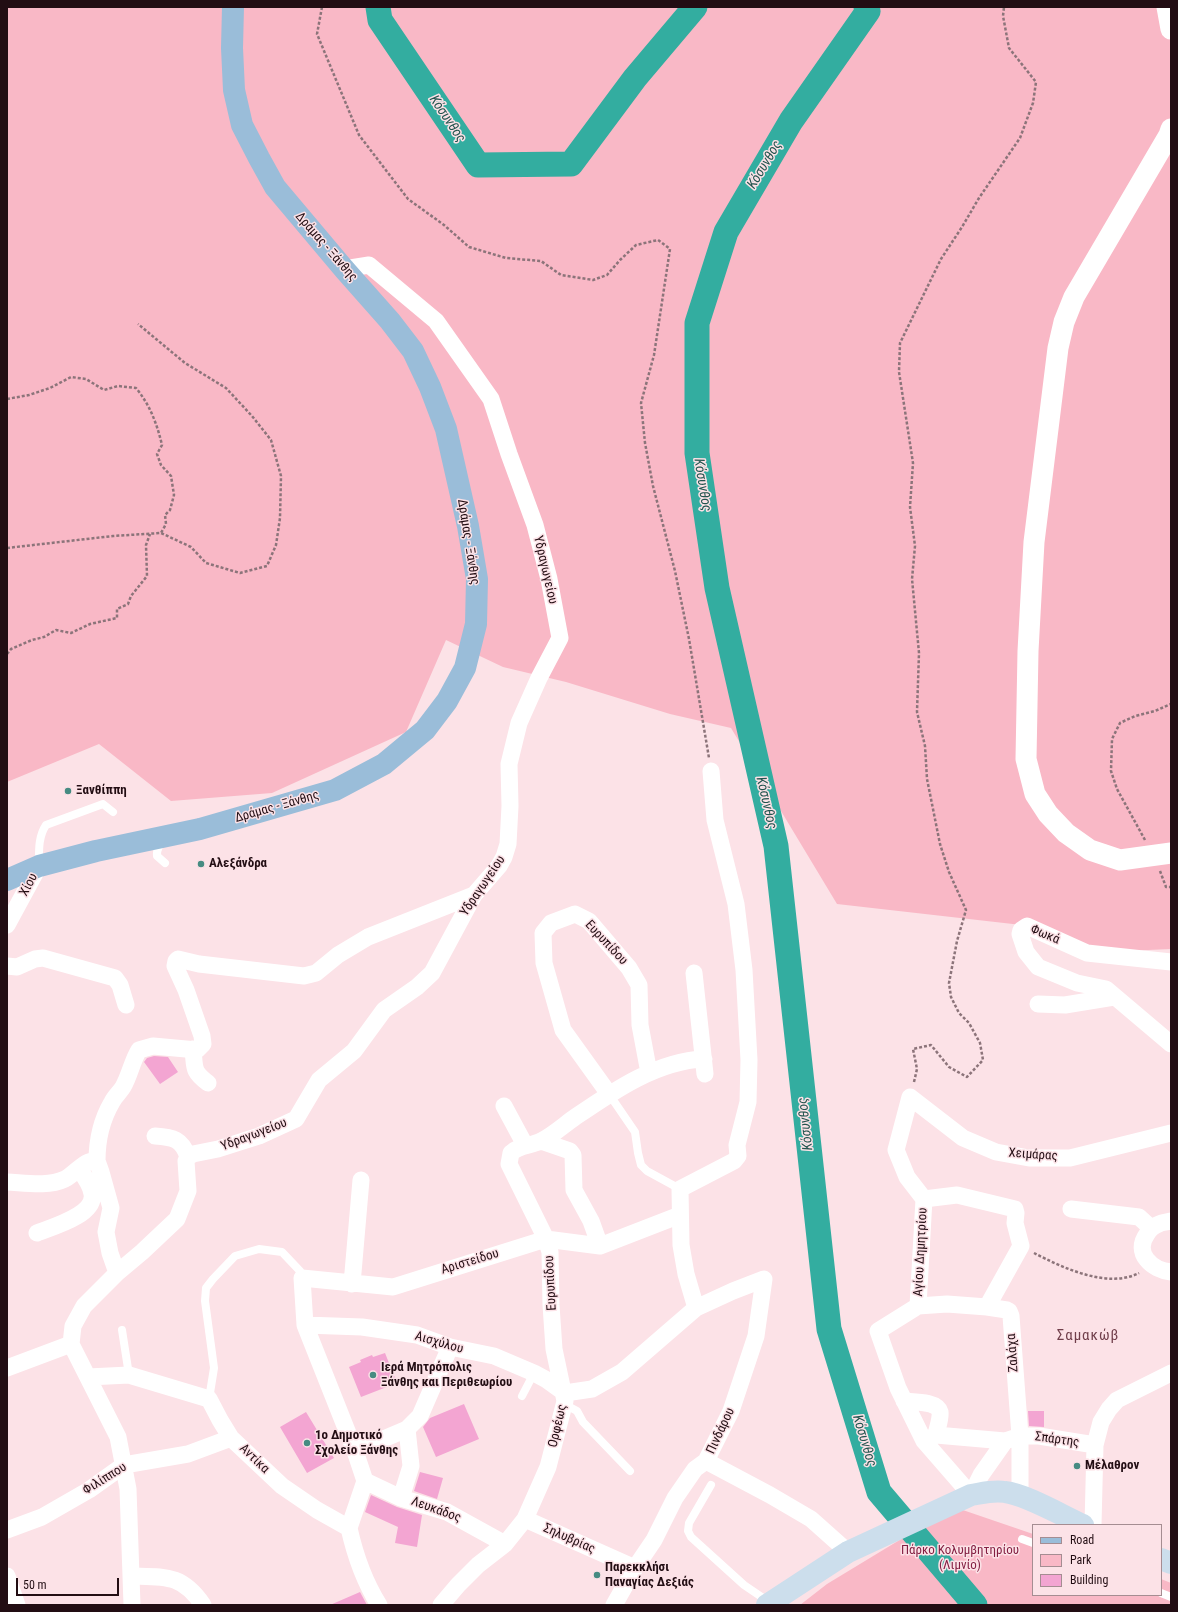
<!DOCTYPE html>
<html>
<head>
<meta charset="utf-8">
<style>
  body { margin:0 }
  #map { position:relative; width:1178px; height:1612px; overflow:hidden; background:#fce2e7; font-family:"Roboto Condensed",sans-serif }
  canvas { display:block }
  .frame { position:absolute; inset:0; border:8px solid #220d13; pointer-events:none }
  .legend { position:absolute; left:1032px; top:1524px; width:130px; height:72px; box-sizing:border-box; background:#fce2e7; border:1px solid #a58d92; margin:0; padding:5px 7px; list-style:none; font-size:12px; color:#220d13 }
  .legend li { display:flex; align-items:center; gap:8px; height:20px }
  .legend b { width:20px; border:1px solid #a58d92 }
  .scale { position:absolute; left:16px; top:1578px; width:103px; height:18px; box-sizing:border-box; border:2px solid #220d13; border-top:0; padding-left:5px; font-size:12px; line-height:14px; white-space:nowrap; color:#220d13; -webkit-text-stroke:3px #fce2e7; paint-order:stroke }
</style>
</head>
<body>
<div id="map">
<canvas width="1178" height="1612"></canvas>
<div class="frame"></div>
<ul class="legend">
<li><b style="height:5px;background:#9abdd9"></b>Road</li>
<li><b style="height:11px;background:#f9b8c6"></b>Park</li>
<li><b style="height:11px;background:#f3a5d2"></b>Building</li>
</ul>
<div class="scale">50 m</div>
</div>
<script>
const g = document.querySelector('canvas').getContext('2d');
g.lineJoin = 'round';
function fillPath(path, color) {
  g.fillStyle = color;
  g.fill(path, 'evenodd');
}
function trace(path, color, width, dash) {
  g.strokeStyle = color;
  g.lineWidth = width;
  g.lineCap = dash ? 'butt' : 'round';
  g.setLineDash(dash || []);
  g.stroke(path);
}
function label(font, color, halo, rows, align = 'center') {
  g.font = font + ' "Roboto Condensed",sans-serif';
  g.lineWidth = 3;
  g.setLineDash([]);
  g.textBaseline = 'middle';
  g.strokeStyle = halo;
  g.fillStyle = color;
  for (const [text, x, y, turn = 0] of rows) {
    g.save();
    g.translate(x, y);
    g.rotate((+turn || 0) * Math.PI / 180);
    g.textAlign = isNaN(turn) ? turn : align;
    if (halo) g.strokeText(text, 0, 0);
    g.fillText(text, 0, 0);
    g.restore();
  }
}
fillPath(new Path2D(`
  M7 7H1171V949L1102 952 1048 928 837 904 731 728 670 714 566 682 503 667 446 640 406 732 272 793 171 801 99 744 7 782Z
  M954 1507 1033 1534V1595H1161V1579L1171 1583V1605H800L827 1584Z`), '#f9b8c6');
trace(new Path2D(`
  M378 7 380 20 478 165 571 164 635 78 695 7
  M866 7 868 11 791 121 726 232 697 323V453L717 588 776 846 829 1329 879 1492 975 1605`), '#33ada0', 25);
fillPath(new Path2D(`
  M154 1056 168 1057 178 1072 160 1084 144 1062 147 1058Z
  M385 1353 397 1383 361 1397 349 1367 361 1362 360 1360 372 1355 373 1357Z
  M464 1404 479 1439 436 1457 423 1427 430 1418Z
  M1028 1411H1044V1427L1029 1426Z
  M306 1412 334 1458 307 1473 280 1427Z
  M420 1472 443 1478 437 1499 414 1491Z
  M371 1495 397 1507 422 1515 417 1547 395 1543 398 1527 365 1512Z
  M360 1592 367 1605H330Z`), '#f3a5d2');
trace(new Path2D(`
  M322 7 317 34 359 135 408 199 444 225 469 247 506 258 541 261 561 275 593 280 607 275 620 260 636 245 658 240 670 249 654 355 641 403 645 443 653 486 675 571 689 639 709 758
  M7 399 29 395 50 388 71 377 86 379 104 390 118 386 136 388C150 405 157 424 162 445L157 454 161 465 171 476 174 495 170 510 165 515 166 524 161 533
  M7 548 113 536 161 533 191 547 206 563 240 573 267 566 276 545 280 518 281 476 271 440 252 416 226 388 185 363 138 324
  M7 654 11 649 32 640 44 637 56 630 71 633 90 624 117 618V609L128 604 131 596 147 576 146 545 150 534
  M1145 840 1117 789 1111 771 1112 739 1120 723 1135 716 1155 711 1171 704
  M1160 871 1166 887H1171
  M914 1082 917 1069 913 1049 931 1045 949 1067 967 1077 983 1060 980 1043 969 1023 959 1013 951 997 949 983 957 941 966 910 949 872 940 844 927 779 925 746 917 712 919 653 912 579 915 546 910 507 913 463 899 372 900 343 941 259 962 227 979 198 1020 138 1033 103 1036 82 1009 48 1003 16 1004 7
  M1034 1253C1063 1268 1108 1289 1139 1273`), '#8c747a', 2.5, [3, 2]);
trace(new Path2D(`
  M161 840C161 846 156 848 157 856L165 863
  M39 865C39 851 38 837 46 825L103 804 113 812
  M609 1094 635 1132 638 1153 641 1165 647 1171 680 1189
  M122 1330 129 1375
  M522 1396 534 1373
  M209 1399 214 1368 205 1301 206 1288 213 1279 235 1256 259 1249 282 1252 300 1271 302 1278
  M564 1404 577 1411 583 1422 630 1471
  M711 1485 689 1523 688 1531 691 1537 744 1585 769 1602
  M1022 1539 1033 1543
  M1161 1593 1171 1597`), '#fff', 8);
trace(new Path2D(`
  M7 925 39 866
  M1171 962 1087 953 1027 926 1021 930 1020 934 1026 952 1038 967 1077 983 1106 989 1171 1044
  M7 966 17 967 35 959 43 958 115 978 120 985 126 1005
  M694 973 705 1074
  M1038 1004 1065 1005 1114 997
  M193 1049C195 1068 192 1071 208 1083
  M609 1094 563 1030 544 963 543 933 551 923 575 914 589 921 629 968 639 985 640 1025 649 1073
  M504 1106 525 1145
  M155 1136C173 1137 182 1139 188 1157
  M541 1141 570 1151 573 1155 574 1190 591 1221 600 1246
  M97 1161C97 1141 102 1119 112 1102 115 1096 120 1092 123 1087 130 1075 132 1061 139 1050L153 1046 197 1050 203 1044 202 1036 186 990 175 966 176 961 178 959 199 964 304 976 316 973 338 955 368 937 474 895
  M7 1182C26 1183 48 1187 65 1179 75 1174 86 1158 97 1161L101 1172 111 1208 106 1232 110 1253 117 1273
  M1071 1209 1139 1217 1151 1228
  M1171 1221C1167 1222 1162 1222 1159 1224 1153 1226 1150 1229 1147 1234 1133 1253 1152 1270 1171 1272
  M37 1233C52 1227 96 1215 92 1194 91 1185 84 1176 79 1169
  M352 1284 361 1180
  M918 1306 924 1199
  M987 1307 947 1304 918 1306 878 1331 898 1388 924 1441 971 1495 981 1475 1005 1441 1020 1436H1039L1095 1445
  M696 1308 686 1274 681 1245 680 1189 734 1161 738 1156 737 1145 748 1102 749 1060 744 970 736 904 715 820 711 771
  M305 1325 362 1327 417 1335 450 1347 494 1356 534 1373 547 1380 565 1393
  M71 1344 73 1326 84 1306 117 1273 142 1252 177 1219 188 1191 186 1161 188 1157 193 1154 218 1149 259 1136 296 1119 319 1080 354 1051 384 1010 417 987 432 973 474 895 499 866 504 857 508 844 510 806 509 764 519 723 539 678 560 638 549 579 535 525 509 454 491 399 436 321 369 265 344 269
  M71 1344 118 1437 128 1489 132 1605
  M7 1368 71 1344
  M88 1377 129 1375 209 1399 220 1420 231 1438 282 1486 317 1510 349 1528C355 1555 364 1581 379 1605
  M565 1393 592 1389 622 1372 696 1308 733 1291 764 1279 756 1336 731 1411 706 1461 695 1469 675 1498 654 1540 635 1568 614 1605
  M904 1401C913 1402 937 1401 940 1412 941 1419 937 1428 936 1435
  M924 1441 936 1435 1005 1441
  M355 1451 407 1429 420 1416 450 1347
  M706 1461 770 1495 811 1519 848 1552
  M365 1481 355 1451 305 1325 302 1278 393 1287 546 1239 600 1246 680 1215
  M365 1481 401 1498 447 1512 505 1544
  M1020 1496V1436L1011 1316 1009 1311 1007 1310 987 1307 1021 1246 1015 1223 1016 1213 1015 1209 957 1195 924 1199 907 1177 896 1150 910 1097 963 1138 996 1152 1029 1158H1070L1171 1133
  M401 1498 411 1466 407 1429
  M525 1519 635 1568
  M1093 1525 1095 1445 1101 1422 1109 1409 1117 1400 1171 1373
  M349 1528 365 1481
  M7 1530 42 1517 89 1490 124 1465 188 1454 231 1438
  M7 1576 17 1605
  M131 1576C165 1577 182 1574 203 1605
  M441 1605 458 1585 478 1565 505 1544 525 1519 548 1467 565 1401 554 1349 551 1305 550 1252 546 1239 509 1164 511 1153C519 1145 531 1146 541 1141 553 1135 564 1125 574 1118 612 1092 656 1061 704 1059`), '#fff', 17);
trace(new Path2D(`
  M1167 7 1171 29
  M1171 129 1169 135 1074 297 1064 322 1058 348 1034 542 1028 651 1026 759 1035 794 1048 814 1066 833 1090 850 1120 860 1171 853`), '#fff', 21);
trace(new Path2D(`
  M1161 1559 1171 1563
  M767 1605 848 1552 971 1495C983 1493 993 1490 1005 1492 1025 1494 1063 1516 1083 1525`), '#ccdeec', 22);
trace(new Path2D(`
  M7 880 39 866 96 851 200 829 335 790 384 764 425 730 447 701 465 668 476 624 477 579 468 526 446 429 430 387 413 351 390 321 344 269 275 187 259 158 242 125 234 90 232 48 233 7`), '#9abdd9', 22);
for (const [x, y, r, color] of [
  [68,791,4,"#468b82"],
  [201,864,4,"#468b82"],
  [373,1375,4,"#468b82"],
  [307,1443,4,"#468b82"],
  [1077,1466,4,"#468b82"],
  [597,1575,4,"#468b82"]
]) {
  const dot = new Path2D();
  dot.arc(x, y, r, 0, 2 * Math.PI);
  g.fillStyle = color;
  g.fill(dot);
  trace(dot, '#fce2e7', 1.5);
}
label('13px', '#220d13', '#fce2e7', [
  ["Δράμας - Ξάνθης",326,247,49],
  ["Δράμας - Ξάνθης",468,542,81],
  ["Υδραγωγείου",545,570,77],
  ["Δράμας - Ξάνθης",277,807,-16],
  ["Χίου",29,885,-62],
  ["Υδραγωγείου",483,886,-56],
  ["Φωκά",1045,935,23],
  ["Ευρυπίδου",606,943,47],
  ["Υδραγωγείου",254,1135,-21],
  ["Χειμάρας",1033,1155,4],
  ["Αγίου Δημητρίου",921,1252,-87],
  ["Αριστείδου",470,1262,-17],
  ["Ευρυπίδου",551,1283,-93],
  ["Αισχύλου",439,1343,16],
  ["Ζαλάχα",1013,1353,-94],
  ["Ορφέως",558,1426,-77],
  ["Πινδάρου",721,1431,-65],
  ["Σπάρτης",1057,1440,8],
  ["Αντίκα",254,1459,44],
  ["Φιλίππου",105,1479,-32],
  ["Λευκάδος",436,1510,20],
  ["Σηλυβρίας",569,1539,24]
]);
label('bold 13px', '#220d13', '#fce2e7', [
  ["Ξανθίππη",76,791],
  ["Αλεξάνδρα",209,864],
  ["Ιερά Μητρόπολις",381,1368],
  ["Ξάνθης και Περιθεωρίου",381,1383],
  ["1ο Δημοτικό",315,1436],
  ["Σχολείο Ξάνθης",315,1451],
  ["Μέλαθρον",1085,1466],
  ["Παρεκκλήσι",605,1568],
  ["Παναγίας Δεξιάς",605,1583]
], 'left');
label('13px', '#842043', '#fce2e7', [
  ["Πάρκο Κολυμβητηρίου",960,1551],
  ["(Λιμνίο)",960,1566]
]);
label('italic 14px', '#22544e', '#fce2e7', [
  ["Κόσυνθος",447,119,56],
  ["Κόσυνθος",765,165,-59],
  ["Κόσυνθος",702,485,81],
  ["Κόσυνθος",766,803,77],
  ["Κόσυνθος",806,1124,-96],
  ["Κόσυνθος",864,1441,73]
]);
g.letterSpacing = '1px';
label('15px', '#713f4b', '#fce2e7', [
  ["Σαμακώβ",1088,1336]
]);
g.letterSpacing = '0px';
</script>
</body>
</html>
